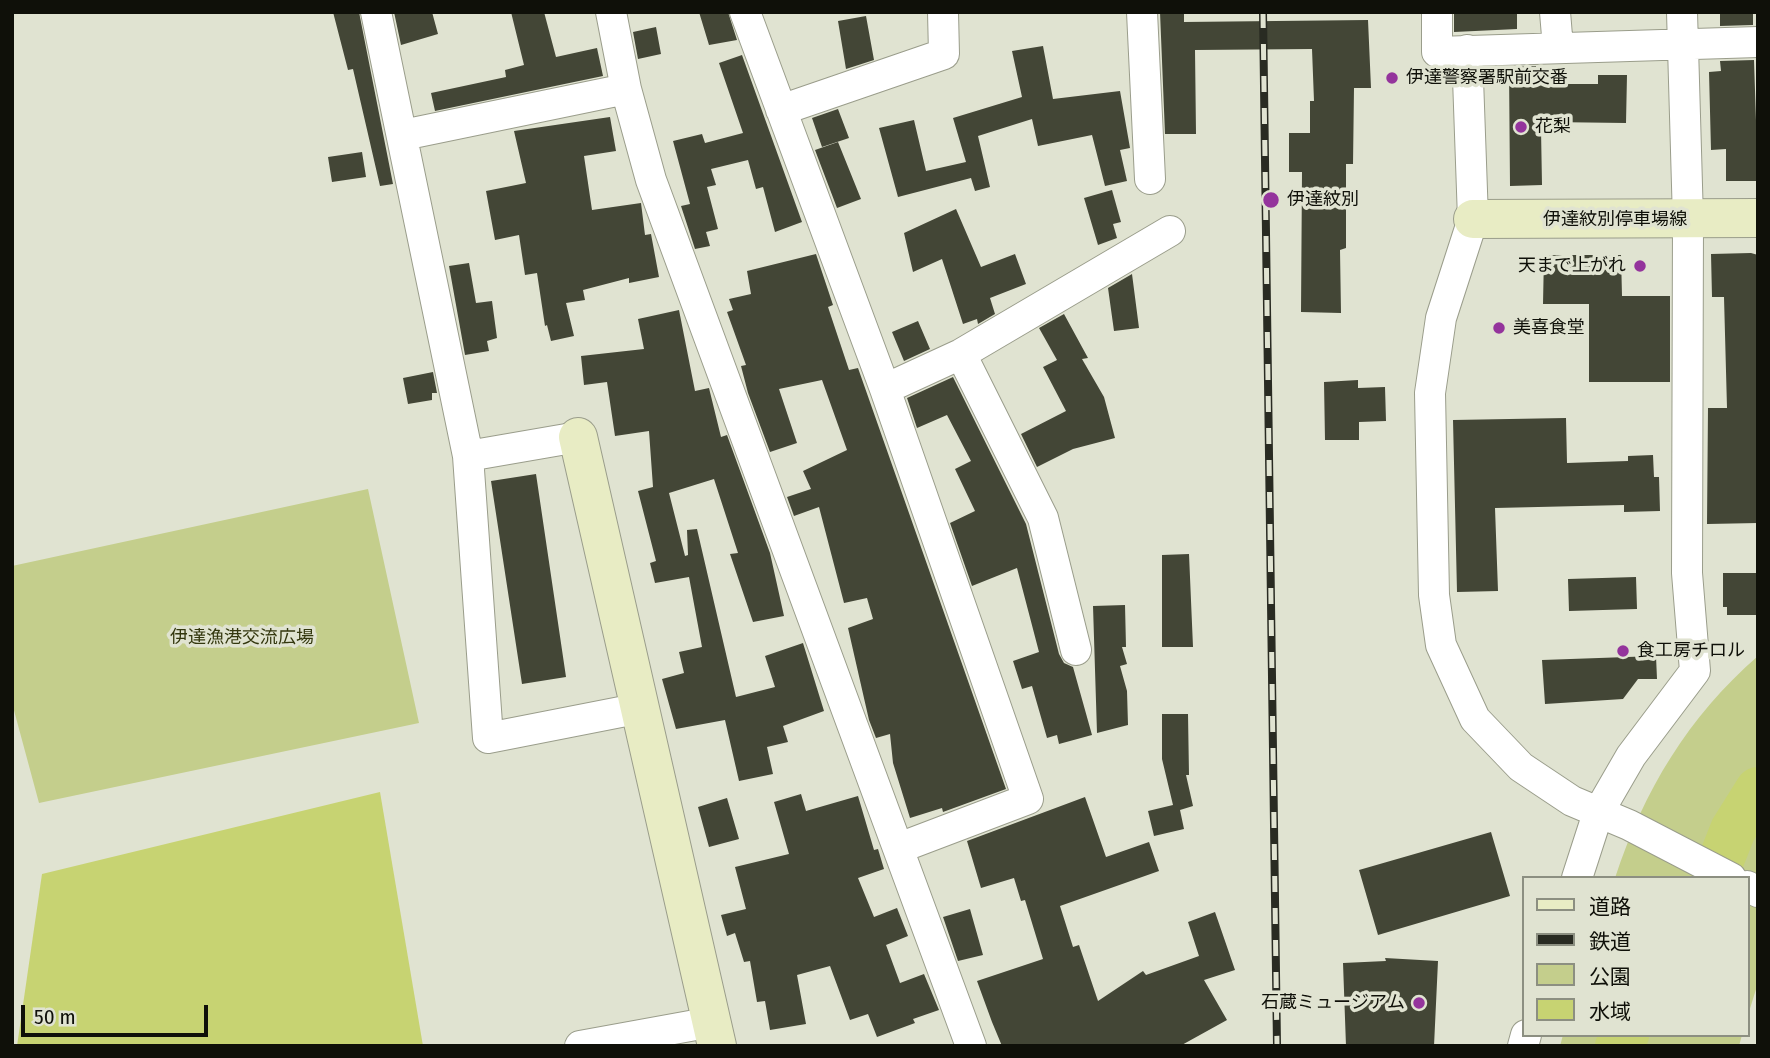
<!DOCTYPE html>
<html>
<head>
<meta charset="utf-8">
<style>
  body { margin:0 }
  #map { position:relative; width:1770px; height:1058px; overflow:hidden; background:#e0e3d1; font-family:"Fira Sans Condensed","Noto Sans JP",sans-serif }
  canvas { display:block }
  .frame { position:absolute; inset:0; border:14px solid #0f1009; pointer-events:none }
  .legend { position:absolute; left:1522px; top:876px; width:228px; height:161px; box-sizing:border-box; background:#e0e3d1; border:2px solid #8c8f81; margin:0; padding:9px 12px; list-style:none; font-size:21px; color:#0f1009 }
  .legend li { display:flex; align-items:center; gap:14px; height:35px }
  .legend b { width:35px; border:2px solid #8c8f81 }
  .scale { position:absolute; left:21px; top:1005px; width:187px; height:32px; box-sizing:border-box; border:4px solid #0f1009; border-top:0; padding-left:9px; font-size:21px; line-height:24px; white-space:nowrap; color:#0f1009; -webkit-text-stroke:5px #e0e3d1; paint-order:stroke }
</style>
</head>
<body>
<div id="map">
<canvas width="1770" height="1058"></canvas>
<div class="frame"></div>
<ul class="legend">
<li><b style="height:9px;background:#e8ecc4"></b>道路</li>
<li><b style="height:9px;background:#292b22"></b>鉄道</li>
<li><b style="height:19px;background:#c4ce8c"></b>公園</li>
<li><b style="height:19px;background:#c7d372"></b>水域</li>
</ul>
<div class="scale">50 m</div>
</div>
<script>
const g = document.querySelector('canvas').getContext('2d');
g.lineJoin = 'round';
function fillPath(path, color) {
  g.fillStyle = color;
  g.fill(path, 'evenodd');
}
function trace(path, color, width, dash) {
  g.strokeStyle = color;
  g.lineWidth = width;
  g.lineCap = dash ? 'butt' : 'round';
  g.setLineDash(dash || []);
  g.stroke(path);
}
function label(font, color, halo, rows, align = 'center') {
  g.font = font + ' "Fira Sans Condensed","Noto Sans JP",sans-serif';
  g.lineWidth = 7;
  g.setLineDash([]);
  g.textBaseline = 'middle';
  g.strokeStyle = halo;
  g.fillStyle = color;
  for (const [text, x, y, turn = 0] of rows) {
    g.save();
    g.translate(x, y);
    g.rotate((+turn || 0) * Math.PI / 180);
    g.textAlign = isNaN(turn) ? turn : align;
    if (halo) g.strokeText(text, 0, 0);
    g.fillText(text, 0, 0);
    g.restore();
  }
}
fillPath(new Path2D(`
  M368 489 419 723 39 803 12 703V566Z
  M1758 656V983L1747 1018V878H1615C1644 790 1688 717 1758 656Z
  M1563 1035H1742L1739 1046H1560Z`), '#c4ce8c');
fillPath(new Path2D(`
  M380 792 423 1046H17L42 874Z`), '#c7d372');
trace(new Path2D(`
  M1714 878 1733 830 1758 790
  M1618 1046 1626 1035`), '#c7d372', 46);
fillPath(new Path2D(`
  M333 12H359L393 184 380 186 353 69 348 70Z
  M394 12H432L438 34 401 45Z
  M511 12H544L556 57 597 48 603 76 435 111 431 93 506 77 505 70 524 65Z
  M699 12H728L737 40 709 45Z
  M1160 12H1184V22L1368 20 1371 88H1354L1353 164H1346V248L1340 250 1341 313 1301 312 1302 172H1289V133H1310V101H1314L1312 49 1195 50 1196 134H1165Z
  M1454 12H1517V29L1454 32Z
  M1720 12H1753V25L1720 26Z
  M866 16 874 60 846 69 838 21Z
  M656 27 661 54 638 59 633 32Z
  M1043 46 1053 99 1120 91 1130 148 1120 150 1127 181 1105 186 1092 135 1038 146 1032 119 978 136 990 187 975 191 971 178 898 197 879 128 914 120 926 171 966 162 953 118 1022 97 1012 51Z
  M742 55 802 222 775 232 763 187 756 189 748 160 711 169 716 185 707 187 718 229 706 232 710 246 695 249 681 206 690 204 673 141 702 134 705 143 743 133 719 63Z
  M1754 60 1758 181H1726V149L1711 150 1709 72 1721 71 1720 61Z
  M1536 66V84H1598V75H1627L1626 123 1549 122V129H1541L1542 185 1510 186 1509 67Z
  M838 109 849 138 822 147 812 118Z
  M610 117 616 151 584 156 592 210 641 203 645 235 651 234 659 277 629 283V278L583 290 585 300 566 303 574 336 551 341 547 325 545 326 537 273 525 275 519 235 495 240 486 191 526 183 514 131Z
  M838 142 861 199 837 208 815 150Z
  M362 152 366 177 332 182 328 157Z
  M1112 190 1121 222 1113 224 1117 238 1098 245 1084 198Z
  M956 209 981 267 1015 254 1026 284 990 298 995 314 978 324 977 319 963 324 942 259 913 272 904 233Z
  M1751 253 1758 255V523L1707 524 1708 408H1727L1724 297H1712L1711 254Z
  M816 254 833 305 828 307 849 370 858 368 1006 789 943 812 942 808 910 818 893 763 890 734 876 738 869 720 848 628 873 619 867 598 844 603 819 507 794 516 787 497 811 489 803 471 847 450 822 380 779 389 797 443 770 452 748 393 741 366 746 365 727 312 733 310 729 299 751 294 747 271Z
  M1544 255H1621L1622 296H1670V382H1589V304H1543Z
  M469 263 476 303 492 301 497 338 487 341 489 351 465 355 449 266Z
  M1132 274 1139 328 1114 331 1108 288Z
  M679 310 695 391 709 388 721 437 727 435 770 553 784 616 753 622 730 554 738 553 714 479 669 493 685 556 688 555 687 530 697 529 736 697 775 687 765 656 803 643 824 711 783 726 788 742 767 747 773 774 739 781 725 720 676 729 662 679 684 673 679 652 702 647 689 577 655 583 650 563 656 561 638 491 653 487 649 431 615 436 607 382 584 385 581 356 644 349 638 319Z
  M1064 314 1088 358 1082 359 1104 397 1115 438 1073 449 1037 467 1021 434 1066 411 1043 367 1057 360 1039 328Z
  M918 321 930 349 904 361 892 332Z
  M433 372 437 393H432V400L408 404 403 378Z
  M953 377 1026 524 1059 654 1064 663 1073 667 1092 735 1059 744 1057 735 1047 738 1032 686 1022 689 1013 661 1039 652 1017 568 972 586 950 523 975 511 955 469 971 461 947 415 917 428 907 398Z
  M1358 380V388L1385 387 1386 421 1359 422V440H1325L1324 382Z
  M1566 418 1567 463 1628 461V456L1653 455 1654 477H1659L1660 511 1624 512V505L1495 508 1498 591 1457 592 1453 420Z
  M536 474 566 677 522 684 491 481Z
  M1189 554 1193 647H1162V555Z
  M1723 573H1758V615H1727V607H1723Z
  M1636 577 1637 609 1569 611 1568 579Z
  M1125 605 1126 647H1122L1127 664 1120 666 1127 691 1128 725 1097 733 1093 606Z
  M1656 656 1657 679H1638L1623 699 1545 704 1542 660Z
  M1162 714H1188L1189 775H1186L1193 806 1180 810 1184 829 1154 836 1148 811 1173 805 1162 759Z
  M801 794 806 811 858 796 874 850 878 849 884 869 858 878 874 917 897 908 908 936 886 945 900 983 924 974 939 1010 913 1019 915 1023 877 1037 868 1014 850 1020 830 966 797 975 806 1024 770 1030 765 1001 757 1002 750 961 744 962 735 933 727 936 721 915 746 909 735 867 789 854 774 802Z
  M1085 797 1106 857 1149 842 1159 871 1060 906 1073 947 1079 945 1098 1001 1143 971 1146 975 1199 956 1188 922 1215 912 1235 970 1204 980 1227 1020 1180 1046H1002L992 1022 977 981 1043 959 1025 900 1021 901 1014 878 981 888 967 841Z
  M727 798 739 839 709 847 698 807Z
  M1491 832 1510 896 1378 935 1359 870Z
  M970 909 983 955 958 961 943 917Z
  M1385 958 1438 961 1434 1046H1346L1343 963 1386 961Z`), '#434636');
const street = new Path2D(`
  M376 12 468 456 488 738 641 708
  M611 12 626 89 651 180 971 1046
  M745 12 885 389 1028 799 899 848
  M1142 12 1150 179
  M1437 12V52L1758 42
  M1555 12 1558 48
  M1467 50 1473 219 1441 318 1430 393 1434 595 1441 645 1475 719 1521 767 1572 801 1629 825 1731 878
  M781 110 944 54 943 12
  M403 135 626 89
  M961 354 1043 518 1076 650
  M885 389 961 354 1170 231
  M468 456 578 437
  M1577 878 1598 813 1631 756 1695 671 1687 573 1688 220 1682 12
  M1747 886 1758 892
  M580 1046 712 1022
  M1523 1046 1526 1035`);
const secondary = new Path2D(`
  M1473 219 1758 218
  M578 437 717 1046`);
trace(street, '#9a9d8b', 32);
trace(secondary, '#9a9d8b', 40);
trace(street, '#fff', 30);
trace(secondary, '#e8ecc4', 38);
const rail = new Path2D(`
  M1263 12 1277 1046`);
trace(rail, '#292b22', 8);
trace(rail, '#e0e3d1', 5, [16]);
for (const [x, y, r, color] of [
  [1392,78,7,"#94349c"],
  [1521,127,7,"#94349c"],
  [1271,200,9,"#94349c"],
  [1640,266,7,"#94349c"],
  [1499,328,7,"#94349c"],
  [1623,651,7,"#94349c"],
  [1419,1003,7,"#94349c"]
]) {
  const dot = new Path2D();
  dot.arc(x, y, r, 0, 2 * Math.PI);
  g.fillStyle = color;
  g.fill(dot);
  trace(dot, '#e0e3d1', 2.5);
}
label('18px', '#0f1009', '#e0e3d1', [
  ["伊達警察署駅前交番",1406,78],
  ["花梨",1535,127],
  ["伊達紋別",1287,200],
  ["天まで上がれ",1626,266,"right"],
  ["美喜食堂",1513,328],
  ["食工房チロル",1637,651],
  ["石蔵ミュージアム",1405,1003,"right"]
], 'left');
label('18px', '#0f1009', '#e0e3d1', [
  ["伊達紋別停車場線",1615,220]
]);
label('18px', '#33370e', '#e0e3d1', [
  ["伊達漁港交流広場",242,638]
]);
</script>
</body>
</html>
